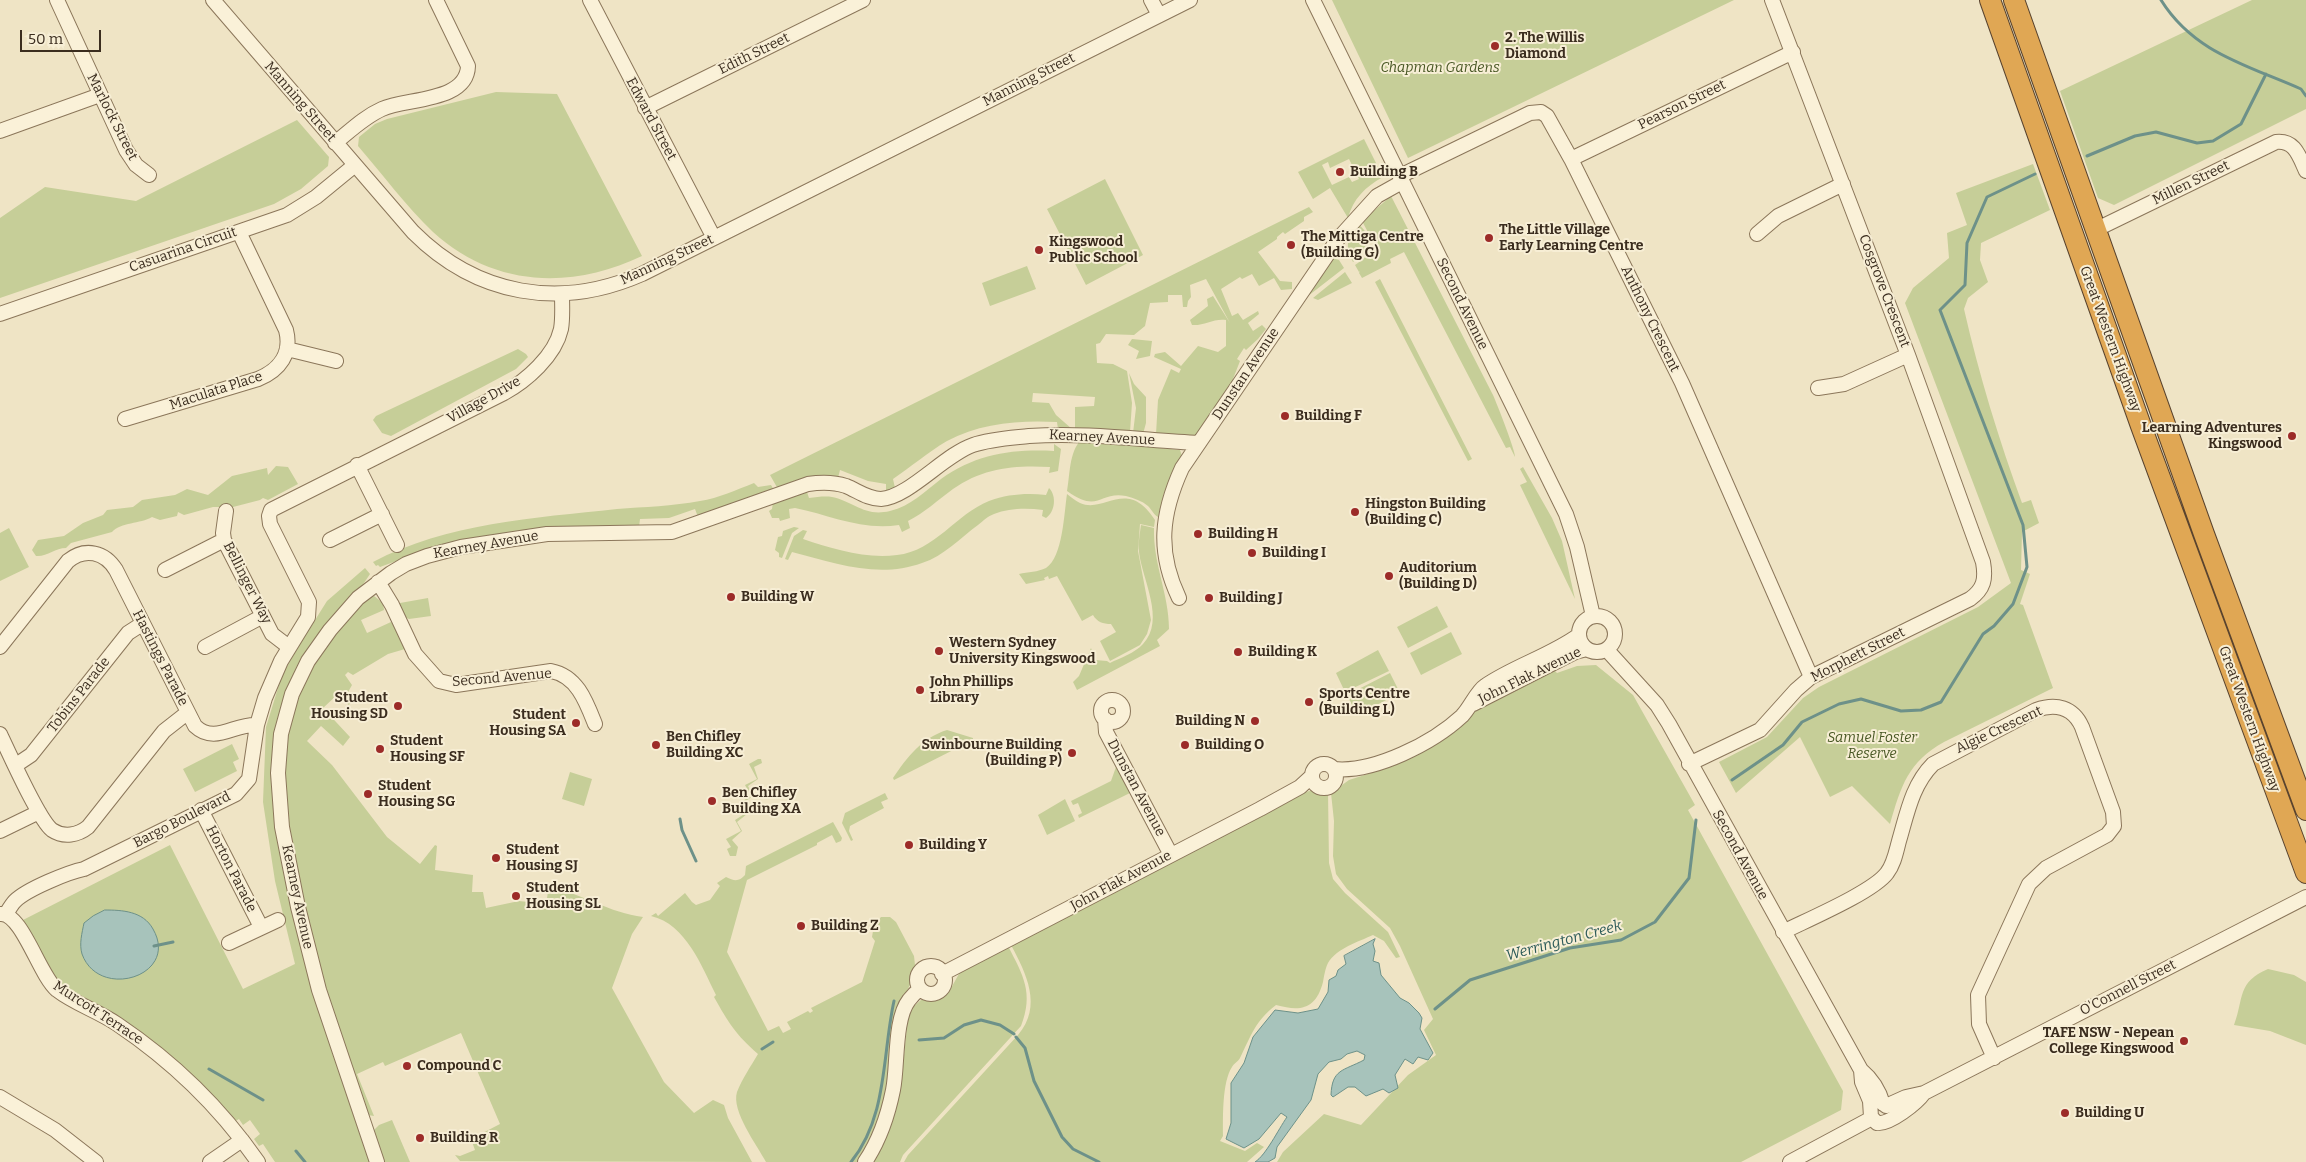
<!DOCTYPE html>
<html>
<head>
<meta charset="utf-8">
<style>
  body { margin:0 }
  #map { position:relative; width:2306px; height:1162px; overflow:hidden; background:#efe4c5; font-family:Bitter,serif }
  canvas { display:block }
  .scale { position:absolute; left:20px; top:30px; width:81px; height:22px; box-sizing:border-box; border:2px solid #3b2d1f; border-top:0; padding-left:6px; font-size:15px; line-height:18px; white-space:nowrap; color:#3b2d1f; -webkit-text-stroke:4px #f7eed5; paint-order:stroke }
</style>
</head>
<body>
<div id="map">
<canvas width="2306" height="1162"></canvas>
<div class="scale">50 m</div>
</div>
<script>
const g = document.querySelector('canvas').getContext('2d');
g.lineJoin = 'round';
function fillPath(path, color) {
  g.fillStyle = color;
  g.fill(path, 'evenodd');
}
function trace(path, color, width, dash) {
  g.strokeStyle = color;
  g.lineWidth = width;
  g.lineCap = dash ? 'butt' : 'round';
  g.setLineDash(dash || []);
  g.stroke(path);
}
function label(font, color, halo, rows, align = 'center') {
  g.font = font + ' Bitter,serif';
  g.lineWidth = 4;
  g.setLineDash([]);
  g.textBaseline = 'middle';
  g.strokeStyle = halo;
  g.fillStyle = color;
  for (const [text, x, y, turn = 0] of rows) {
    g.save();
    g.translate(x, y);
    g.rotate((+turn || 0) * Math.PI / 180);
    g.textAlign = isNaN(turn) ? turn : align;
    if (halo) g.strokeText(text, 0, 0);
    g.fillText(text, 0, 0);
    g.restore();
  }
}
fillPath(new Path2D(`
  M1332 0H1734L1408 158Z
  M2252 0H2306V109L2114 205 2098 198 2060 91Z
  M496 92 557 94 642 256C571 290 493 287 433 232 406 206 383 175 358 146L359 137 375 124 387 119Z
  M297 120 329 157 328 166 301 189 274 204 0 298V218L45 187 136 201Z
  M1364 139 1383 177C1365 187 1353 199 1348 218L1330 188 1313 199 1298 172ZM1349 159 1359 179 1352 182 1349 177 1332 185 1322 165 1328 162 1330 168Z
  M2033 164 2050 210 1981 243 1980 260 1988 282 1968 298 1964 309C1979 375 1999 440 2022 503L2031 500 2039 523 2022 532 2021 570 2030 574 2020 604 2023 605 2053 688 1944 742C1908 762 1901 786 1890 824L1852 786 1830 797 1800 737 1736 793 1719 762 1767 737 1803 698 1819 687 1978 607 2011 583 1905 303 1913 288 1949 258 1947 233 1967 225 1956 193Z
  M1105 179 1143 255 1086 285 1047 209Z
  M1391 196 1493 395C1497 404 1516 452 1515 457L1510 447 1506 448 1404 252 1390 259 1391 263 1362 278 1359 273 1360 271 1359 272 1355 265C1366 258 1374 250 1374 238H1371L1362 221Z
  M1309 207 1313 212 1304 217V221L1285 234 1283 232 1277 237V239L1258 252 1280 281 1292 282V289L1281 290 1274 278 1259 286 1252 274 1242 279 1240 277 1221 289 1232 316 1238 313 1243 320 1258 311 1259 314 1248 323 1253 331 1262 325 1266 329 1258 339 1246 350 1244 348 1237 359 1240 361 1233 379V385L1199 434 1191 436 1156 434 1158 400 1171 369 1179 373 1181 369 1154 357 1155 354 1165 352 1181 366 1198 346 1218 352 1226 346V320C1214 318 1204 326 1192 325L1190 320 1208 306 1207 299 1213 296 1230 323 1206 279 1190 285 1191 297 1188 301 1187 307H1183L1182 295H1168V302L1150 303 1145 326 1134 335 1106 334 1100 343 1096 344 1097 363 1113 364 1127 371 1132 403 1130 432 1075 428V407L1094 406 1095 397 1033 393 1032 402 1049 403 1056 415 1072 429H1058L1057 422C1020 420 980 423 947 441 928 452 911 467 893 479L895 488 886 491V484L868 481 840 470 838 478 778 489 770 475Z
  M1359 225C1375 237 1366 252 1353 262 1345 246 1346 238 1359 225Z
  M1332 258 1339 260 1344 268 1308 296Z
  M1027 266 1036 289 990 306 982 283Z
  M1345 272 1352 283 1318 300 1313 298Z
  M1380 279 1472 459 1468 461 1375 282Z
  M1132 339 1152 341 1150 356 1136 359 1139 351 1128 345Z
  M518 349 526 354 528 357 516 369 391 436 382 433 373 420 376 416Z
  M1129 373 1134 384 1146 397V423L1143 434 1133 433 1136 408Z
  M1081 440 1180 450 1182 456 1164 493 1158 517C1154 515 1152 510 1148 506 1142 501 1134 498 1126 496 1099 491 1099 514 1067 491 1070 475 1069 452 1081 440Z
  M1054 444 1061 449 1058 471 1049 473 1050 467C1014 465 983 468 953 489 938 500 924 513 908 521L910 528 902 532 899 525C862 531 830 515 795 508L789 509 790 518 780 521 779 518H772L769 511 772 509 773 502 806 489 809 498C817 497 825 496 832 497 855 502 864 517 890 511 911 506 924 492 941 479 976 454 1012 449 1054 451Z
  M276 466 288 467 298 484 268 500 263 498 260 500 233 507H213L184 515 178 512 177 516 160 520 152 517C140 524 121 522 112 532L71 543 66 548C55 548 47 557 36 556L32 550 38 540 64 536 83 523 103 515 107 510 133 507 142 500 175 495 187 489 208 495 232 476 267 468 268 475Z
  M1523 467 1552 518 1562 541 1575 599 1520 485 1527 482 1520 469Z
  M754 483 758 487 771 485 774 490 698 517 695 509 669 518 640 519 639 527 591 526 551 529 410 556 380 567 378 565 376 566 373 562C447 523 534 518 617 509 644 507 673 506 700 501 719 498 736 490 754 483Z
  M1049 488C1057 496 1055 512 1046 518L1042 516 1043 510C1027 508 1009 508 994 514 988 516 983 521 978 525 960 538 944 556 922 563 878 579 835 563 792 552L788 560 785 559 794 536 803 530 807 531 803 539C833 549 865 559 897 555 935 551 956 514 989 501 1008 494 1027 493 1046 495Z
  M1067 494C1071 497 1076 501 1080 503 1105 514 1127 477 1155 520L1154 527 1140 524 1138 551 1151 620 1147 634 1140 645 1110 661 1100 641 1116 632 1111 624C1103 624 1097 622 1093 615L1082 621 1057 576 1049 579 1048 576 1044 578 1045 580 1026 584 1019 574C1028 572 1038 572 1046 568 1063 557 1064 513 1067 494Z
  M1141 525 1154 528C1153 564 1169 594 1169 629L1157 640 1160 646 1077 690 1073 682 1079 676 1091 648 1095 660 1107 661 1110 663C1120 658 1135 653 1143 644 1166 620 1142 579 1139 552 1138 543 1140 533 1141 525Z
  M794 527 799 528 792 533 782 558 779 557V553L775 550 778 537 782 536 783 531Z
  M9 528 29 567 0 581V533Z
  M365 568 370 574 362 586 294 676 275 801 372 1162H275L263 1144 259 1146 254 1139 260 1134 250 1120 243 1125 239 1119 234 1122 94 1003 56 981 37 950 23 920 170 845 243 989 295 964 275 881 263 802 266 727 282 675 300 644 327 601Z
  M374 596 383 603 384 610 361 620 367 633 391 622 395 625 405 649 388 654 353 675 348 672 345 675 352 685 347 694 352 699 349 705 337 695 323 708 350 737 343 746 321 726 307 741 332 765 387 837 420 864 435 845 437 846 435 870 473 875 472 892H483L486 908 519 901 546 904 549 886C582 894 610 913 643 917L632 934 612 988 664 1082 694 1113 713 1100 724 1105 728 1118 752 1162 460 1161 455 1155 460 1156 475 1150 471 1139 500 1124 461 1033 385 1066 383 1062 357 1074 374 1116 368 1115 331 1011 298 886 283 789 287 727 296 695 321 650 364 600Z
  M428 598 431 616 409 619 403 616 398 604 400 603Z
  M1437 606 1448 627 1408 648 1397 627Z
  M1451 632 1462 654 1421 675 1410 653Z
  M1378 650 1389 671 1345 692 1336 673Z
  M1596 665 1633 695 1695 805 1688 810 1843 1091 1841 1110 1741 1162H1277L1283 1152 1324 1114 1361 1125 1408 1075 1436 1055 1424 1030 1433 1019 1400 946 1390 928 1347 889 1336 874 1333 856 1334 821 1331 793 1349 780 1393 766V762L1476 710 1553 669 1557 673 1577 666Z
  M1390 673 1400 693 1357 715 1347 695Z
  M947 730 973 738V740L894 780 893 778C908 756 922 738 947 730Z
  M232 744 239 759 233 762 237 771 195 792 183 769Z
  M758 759H761L762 763 754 767 758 779 748 786 753 796 743 803 747 814 737 822 742 831 732 840 738 847 736 856H730L727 849 731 847 726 839 741 831 735 820 746 813 741 802 751 796 745 785 757 779 749 764Z
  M1116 767 1130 793 1079 818 1078 815 1082 813 1078 803 1073 805 1071 801 1111 781Z
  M570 772 592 779 584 806 562 799Z
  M1314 790 1328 792 1329 863 1333 879 1345 893 1388 932 1400 957 1396 958 1384 941 1373 935C1358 942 1337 948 1328 963 1325 969 1324 977 1323 982 1316 1009 1301 1012 1276 1005 1255 1021 1251 1036 1240 1058 1238 1062 1234 1063 1232 1067 1222 1082 1223 1118 1223 1136L1220 1141 1245 1151 1257 1143 1264 1147 1247 1162H904L908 1155 1018 1035C1043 1006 1026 973 1011 945L1305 792Z
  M885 793 888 799 881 802 884 808 850 826 849 831 853 840 851 841 842 823 845 813Z
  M1065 799 1075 821 1047 835 1038 815Z
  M833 822 842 838 841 841 836 843 832 835 817 843V845L747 880 727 952 768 1031 779 1026 783 1033 791 1029 787 1022 808 1011 810 1013 813 1011 811 1008 862 982 875 941 872 937 874 925 881 917H890L896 922 914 956 915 965 911 983 901 1002 890 1073 878 1124 859 1162H766C757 1145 731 1111 737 1092 742 1079 751 1066 758 1054 736 1035 728 1022 714 997L716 995C702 967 686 924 651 916L656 913 658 916 685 893 692 902 696 905 710 900 720 886 717 883 726 877C734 881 739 882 745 875L746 866Z
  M1008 946C1023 975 1034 993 1021 1026L903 1155 900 1162H872L902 1074 908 1017 914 1006 921 1000 942 997 950 990 960 972Z
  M2268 969 2294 975 2306 982V1045L2270 1031 2234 1025C2244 998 2237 982 2268 969Z
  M392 1120 410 1162H384L373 1131 379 1125Z`), '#c6ce98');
const water = new Path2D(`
  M105 910C122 910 143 911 153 929 180 976 99 1001 82 954 79 944 82 933 84 923L93 916Z
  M1375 939 1373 944 1375 951 1373 961 1379 963 1381 975 1400 998 1409 1003 1419 1013 1422 1018 1420 1029 1433 1053 1428 1060 1418 1057 1413 1064 1405 1059 1395 1075 1398 1088 1389 1093 1383 1089 1366 1096 1355 1087H1348L1333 1097 1331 1095C1332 1069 1343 1071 1364 1060L1365 1055 1357 1051 1347 1054 1341 1059 1329 1062 1318 1074 1311 1100 1277 1147 1275 1158 1268 1162H1255C1266 1155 1278 1130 1287 1117L1281 1113 1259 1139 1244 1148 1226 1139 1231 1123V1083L1244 1063 1253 1037 1275 1010 1298 1013 1318 1009 1328 992 1329 980 1336 976 1338 970 1346 964 1344 956Z`);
fillPath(water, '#a7c3bb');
trace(water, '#6d9189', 1);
trace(new Path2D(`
  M2161 0C2194 53 2247 65 2301 89L2306 96
  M2087 156 2135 136 2156 132 2197 143 2213 141 2241 124 2266 74
  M1732 780 1783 745 1802 722 1839 704 1861 699 1901 711 1921 710 1941 702 1983 634 1994 626 2013 604 2027 567 2023 525 1940 310 1965 285 1967 243 1987 197 2035 174
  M680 819 682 830 696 861
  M154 946 173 942
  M1435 1009 1470 980 1570 948 1621 940 1655 922 1689 878 1696 820
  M1016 1037 1025 1048 1034 1081 1062 1137 1073 1149 1099 1162
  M919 1040 944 1038 964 1025 981 1020 1000 1025 1014 1034
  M762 1049 773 1042
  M209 1069 263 1100
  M296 1151 305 1162
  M851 1162C888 1116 882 1055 894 1001`), '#6d9189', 3);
const minor = new Path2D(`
  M57 0 126 150 136 165 149 175
  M213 0 413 232C477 296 560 310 642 274L1190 0
  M590 0 714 238
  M1151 0 1159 15
  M1313 0 1566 514 1577 547 1593 616
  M645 108 863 0
  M0 131 100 95
  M335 143C350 131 364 117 382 109 407 98 467 102 468 66L436 0
  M1571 159 1793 52
  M1400 176 1530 113 1541 112 1547 116 1571 159 1682 383 1811 677
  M2095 230 2276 142C2295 140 2299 156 2306 171
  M1757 234 1778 216 1843 184
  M0 314 287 215 316 197 355 165
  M287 349 336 361
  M1818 388 1844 384 1908 355
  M125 419 258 379C280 370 292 353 286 330L239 232
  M357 465 397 545
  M226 511 223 533 224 540 272 634 289 647
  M330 540 382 514
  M165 570 224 540
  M378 582 392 605 415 654 439 681 456 685 551 671C577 676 586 701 595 724
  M1179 598C1157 552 1161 514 1182 468L1338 239 1377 196 1402 182
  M1579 634a18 18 0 1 1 36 0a18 18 0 1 1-36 0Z
  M0 647 68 561C85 547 105 552 116 570L195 726C215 745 235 723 257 725
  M205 647 263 616
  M1607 650 1657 705 1669 724 1861 1070C1873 1080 1879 1090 1883 1104
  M1101 711a11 11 0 1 1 22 0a11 11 0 1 1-22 0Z
  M1473 704 1575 652 1587 649
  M1105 719 1106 732 1171 855
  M0 734C9 753 39 820 52 830 64 838 78 835 88 827L164 731 187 713
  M1689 764 1760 730 1796 690 1811 677 1970 599C1984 589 1986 579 1983 562L1908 355 1772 0
  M1312 776a12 12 0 1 1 24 0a12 12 0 1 1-24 0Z
  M16 765 31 755 128 633 142 624
  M1334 769C1374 773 1433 743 1462 716 1470 708 1477 691 1485 686 1514 666 1550 656 1579 635
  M201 810 261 927
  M0 831 39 812
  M0 914C22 912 39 975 57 990 75 1004 98 1011 117 1024 172 1061 220 1107 258 1162
  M6 914C9 909 12 904 15 901 27 889 69 872 84 869L236 794 249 779 257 725 265 698 281 661 308 617 309 602 270 524 269 516 271 510 504 393C526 381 555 356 561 329 563 318 562 305 562 294
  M1783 932C1807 920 1873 892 1887 873 1894 864 1896 852 1899 841 1907 814 1912 785 1933 764L2036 710C2056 703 2073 707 2082 727L2113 812 2114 826 2107 835 2046 868 2029 884 1978 995 1979 1024 1994 1058
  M229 943 278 920
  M917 980a14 14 0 1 1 28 0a14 14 0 1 1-28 0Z
  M942 974 1260 809 1300 787 1312 776
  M1861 1070 1862 1082 1870 1101 1871 1117 1877 1123C1889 1125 1917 1103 1924 1093
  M0 1097 55 1130 96 1162
  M1886 1106 1906 1097 1924 1093 2306 897
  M210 1162 242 1140
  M377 1162 319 990 298 907 282 827 278 773 281 734 292 694 308 661 330 630 358 598 391 573 406 564 427 556 461 547 547 534 672 532 808 484C821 482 834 482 846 486 858 491 868 499 881 499 909 497 944 455 973 445 990 439 1010 438 1029 436 1086 432 1142 440 1199 443
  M865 1162C879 1141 888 1115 893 1090 898 1066 894 1019 909 1000 912 996 916 992 920 989
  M1790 1162 1872 1118`);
const highway = new Path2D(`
  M1990 0 2141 426 2306 873
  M2014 0 2204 534 2306 810`);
trace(minor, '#8b765a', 16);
trace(highway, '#59432e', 22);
trace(minor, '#faf1d8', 14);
trace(highway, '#e0a754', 20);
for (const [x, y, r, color] of [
  [1495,46,5,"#9c2b28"],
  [1340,172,5,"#9c2b28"],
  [1489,238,5,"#9c2b28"],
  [1291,245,5,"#9c2b28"],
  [1039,250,5,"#9c2b28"],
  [1285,416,5,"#9c2b28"],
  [2292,436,5,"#9c2b28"],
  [1355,512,5,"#9c2b28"],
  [1198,534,5,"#9c2b28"],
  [1252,553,5,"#9c2b28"],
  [1389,576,5,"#9c2b28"],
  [731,597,5,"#9c2b28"],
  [1209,598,5,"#9c2b28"],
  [939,651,5,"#9c2b28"],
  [1238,652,5,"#9c2b28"],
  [920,690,5,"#9c2b28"],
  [1309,702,5,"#9c2b28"],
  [398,706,5,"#9c2b28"],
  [1255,721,5,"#9c2b28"],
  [576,723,5,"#9c2b28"],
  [656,745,5,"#9c2b28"],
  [1185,745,5,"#9c2b28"],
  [380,749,5,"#9c2b28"],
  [1072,753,5,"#9c2b28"],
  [368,794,5,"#9c2b28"],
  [712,801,5,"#9c2b28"],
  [909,845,5,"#9c2b28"],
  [496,858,5,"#9c2b28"],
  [516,896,5,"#9c2b28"],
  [801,926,5,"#9c2b28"],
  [2184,1041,5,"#9c2b28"],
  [407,1066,5,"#9c2b28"],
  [2065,1113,5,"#9c2b28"],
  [420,1138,5,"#9c2b28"]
]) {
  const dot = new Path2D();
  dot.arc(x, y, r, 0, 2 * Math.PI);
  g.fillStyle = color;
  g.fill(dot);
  trace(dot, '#f7eed5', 2);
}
label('bold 14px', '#3b2d1f', '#f7eed5', [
  ["2. The Willis",1505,38],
  ["Diamond",1505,54],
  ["Building B",1350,172],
  ["The Little Village",1499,230],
  ["Early Learning Centre",1499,246],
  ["The Mittiga Centre",1301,237],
  ["(Building G)",1301,253],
  ["Kingswood",1049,242],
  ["Public School",1049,258],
  ["Building F",1295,416],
  ["Learning Adventures",2282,428,"right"],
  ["Kingswood",2282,444,"right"],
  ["Hingston Building",1365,504],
  ["(Building C)",1365,520],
  ["Building H",1208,534],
  ["Building I",1262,553],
  ["Auditorium",1399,568],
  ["(Building D)",1399,584],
  ["Building W",741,597],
  ["Building J",1219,598],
  ["Western Sydney",949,643],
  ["University Kingswood",949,659],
  ["Building K",1248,652],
  ["John Phillips",930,682],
  ["Library",930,698],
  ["Sports Centre",1319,694],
  ["(Building L)",1319,710],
  ["Student",388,698,"right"],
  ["Housing SD",388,714,"right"],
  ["Student",566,715,"right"],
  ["Housing SA",566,731,"right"],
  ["Building N",1245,721,"right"],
  ["Ben Chifley",666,737],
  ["Building XC",666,753],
  ["Student",390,741],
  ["Housing SF",390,757],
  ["Swinbourne Building",1062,745,"right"],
  ["(Building P)",1062,761,"right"],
  ["Building O",1195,745],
  ["Student",378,786],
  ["Housing SG",378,802],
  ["Ben Chifley",722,793],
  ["Building XA",722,809],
  ["Building Y",919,845],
  ["Student",506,850],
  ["Housing SJ",506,866],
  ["Student",526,888],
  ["Housing SL",526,904],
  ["Building Z",811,926],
  ["TAFE NSW - Nepean",2174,1033,"right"],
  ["College Kingswood",2174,1049,"right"],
  ["Compound C",417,1066],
  ["Building U",2075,1113],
  ["Building R",430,1138]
], 'left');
label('14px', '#3b2d1f', '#f7eed5', [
  ["Edith Street",754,54,-26],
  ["Manning Street",1029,80,-27],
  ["Manning Street",300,102,49],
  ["Pearson Street",1682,105,-26],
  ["Marlock Street",112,117,63],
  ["Edward Street",651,119,62],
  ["Millen Street",2191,183,-26],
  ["Casuarina Circuit",183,250,-19],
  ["Manning Street",667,260,-25],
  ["Cosgrove Crescent",1884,291,69],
  ["Second Avenue",1462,304,64],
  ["Anthony Crescent",1650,319,64],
  ["Great Western Highway",2110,339,70],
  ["Dunstan Avenue",1246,374,-56],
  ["Maculata Place",216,391,-18],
  ["Village Drive",484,400,-29],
  ["Kearney Avenue",1102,438,3],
  ["Kearney Avenue",486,545,-10],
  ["Bellinger Way",247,583,63],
  ["Morphett Street",1858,655,-27],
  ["Hastings Parade",160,658,63],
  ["John Flak Avenue",1530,676,-26],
  ["Second Avenue",502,678,-5],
  ["Tobins Parade",79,695,-52],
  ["Great Western Highway",2249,719,70],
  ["Algie Crescent",1999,730,-25],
  ["Dunstan Avenue",1136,788,62],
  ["Bargo Boulevard",182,820,-27],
  ["Second Avenue",1740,855,61],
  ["Horton Parade",231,869,63],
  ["John Flak Avenue",1121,881,-28],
  ["Kearney Avenue",297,897,78],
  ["O'Connell Street",2128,988,-27],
  ["Murcott Terrace",98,1013,33]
]);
label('italic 14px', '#495825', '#f7eed5', [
  ["Chapman Gardens",1440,68],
  ["Samuel Foster",1872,738],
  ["Reserve",1872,754]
]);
label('italic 15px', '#2d5b59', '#f7eed5', [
  ["Werrington Creek",1564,941,-15]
]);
</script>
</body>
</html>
